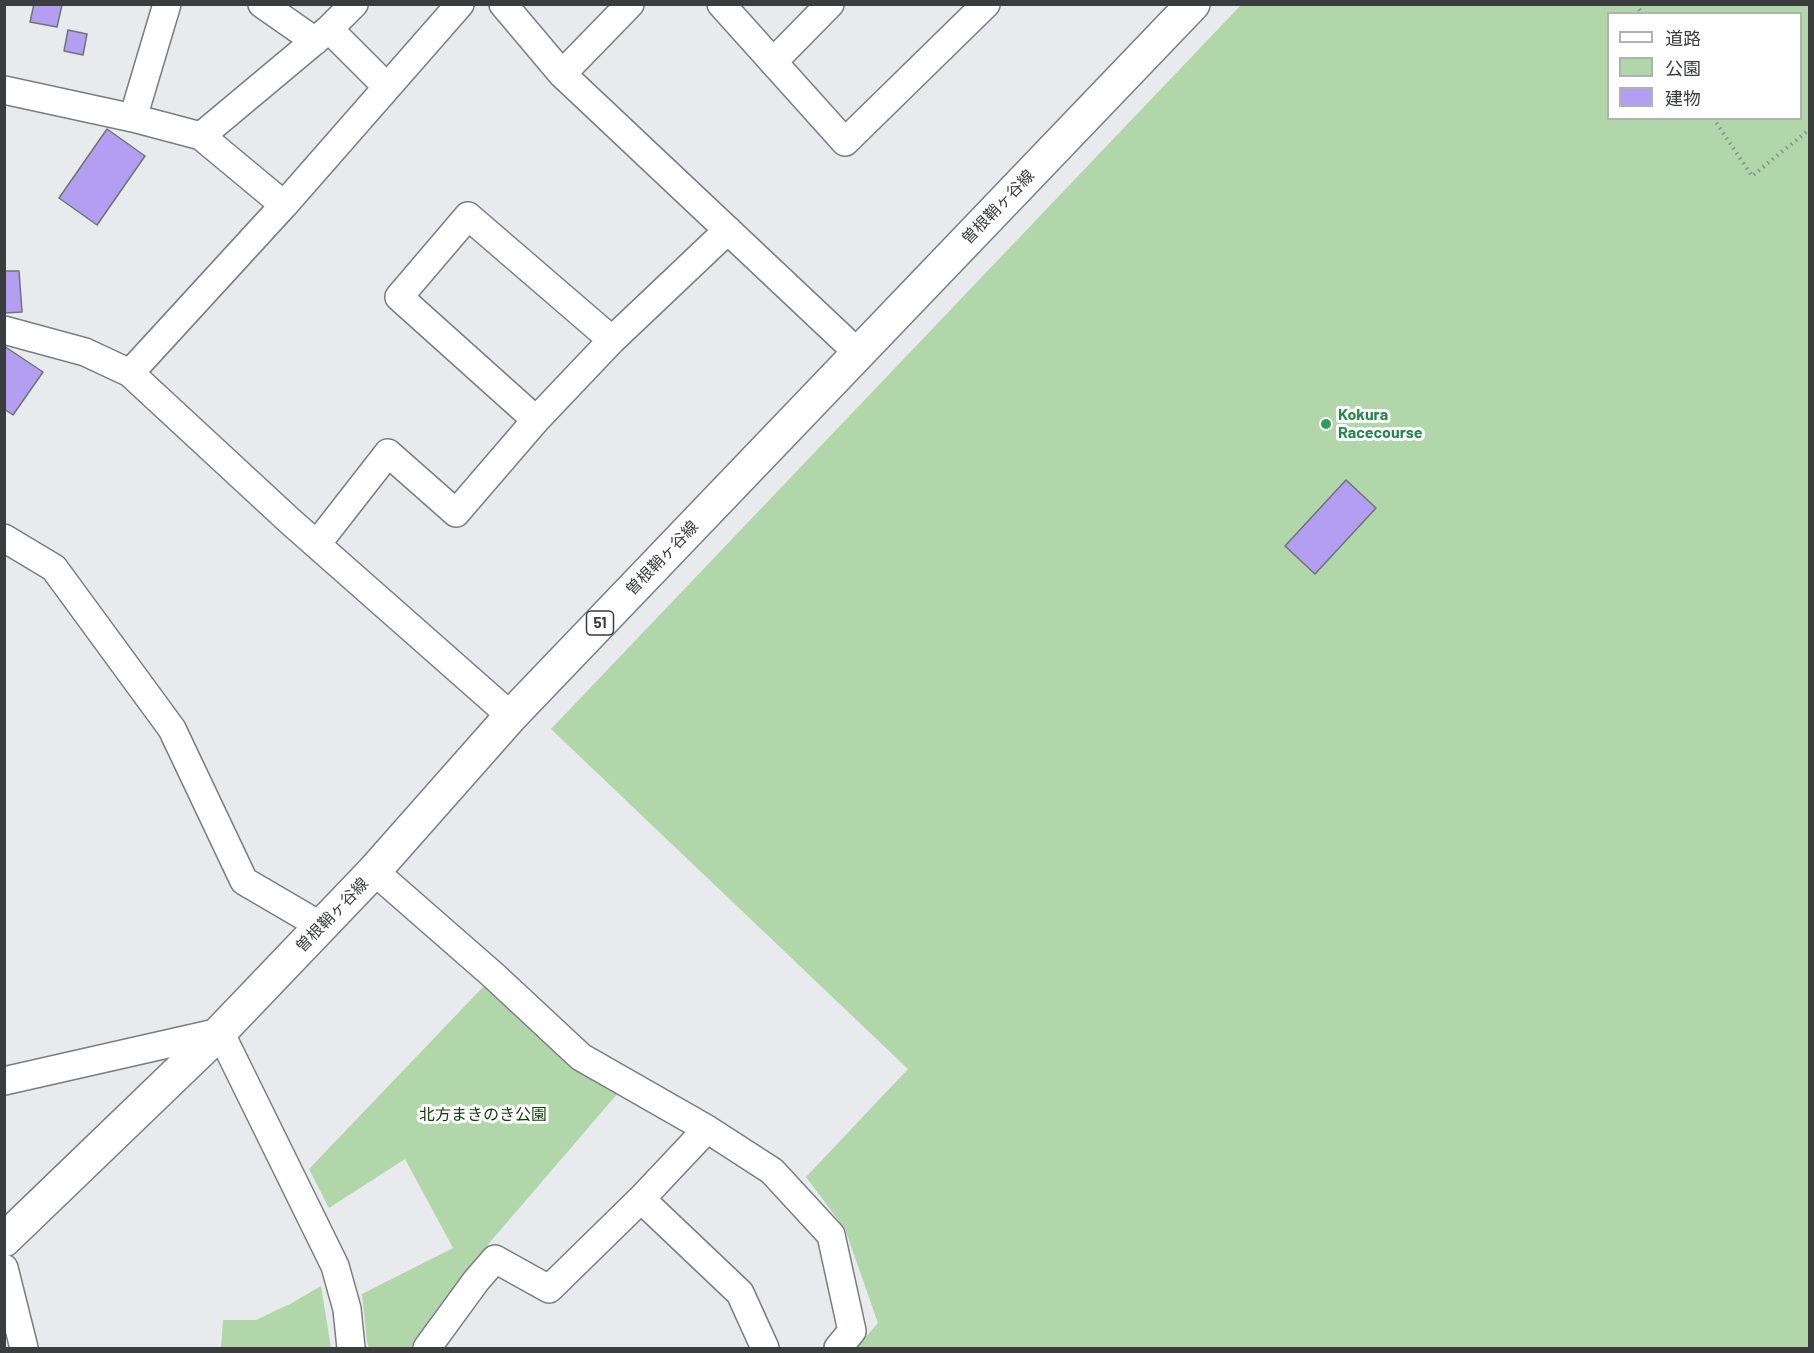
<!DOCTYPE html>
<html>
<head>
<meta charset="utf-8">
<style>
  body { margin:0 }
  #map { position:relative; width:1814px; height:1353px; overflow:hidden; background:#e8eaee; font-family:Barlow,"Noto Sans JP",sans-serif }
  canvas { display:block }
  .frame { position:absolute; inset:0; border:6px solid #3b3c3d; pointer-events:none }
  .legend { position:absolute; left:1607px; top:12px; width:195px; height:108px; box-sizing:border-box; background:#fff; border:2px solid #b1b1b1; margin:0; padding:8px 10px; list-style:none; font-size:18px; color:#3b3c3d }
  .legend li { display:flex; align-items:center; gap:12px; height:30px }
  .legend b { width:30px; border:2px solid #b1b1b1 }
</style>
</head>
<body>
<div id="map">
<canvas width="1814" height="1353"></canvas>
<div class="frame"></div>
<ul class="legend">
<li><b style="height:8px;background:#fff"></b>道路</li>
<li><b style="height:16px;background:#b0d6a9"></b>公園</li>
<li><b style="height:16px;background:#b29ff1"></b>建物</li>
</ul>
</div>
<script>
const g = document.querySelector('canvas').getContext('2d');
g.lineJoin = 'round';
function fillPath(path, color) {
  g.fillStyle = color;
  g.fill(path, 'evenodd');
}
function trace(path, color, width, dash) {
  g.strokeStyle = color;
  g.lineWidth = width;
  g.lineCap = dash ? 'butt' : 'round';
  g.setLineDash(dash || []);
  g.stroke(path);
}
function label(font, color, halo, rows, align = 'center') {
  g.font = font + ' Barlow,"Noto Sans JP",sans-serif';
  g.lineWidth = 6;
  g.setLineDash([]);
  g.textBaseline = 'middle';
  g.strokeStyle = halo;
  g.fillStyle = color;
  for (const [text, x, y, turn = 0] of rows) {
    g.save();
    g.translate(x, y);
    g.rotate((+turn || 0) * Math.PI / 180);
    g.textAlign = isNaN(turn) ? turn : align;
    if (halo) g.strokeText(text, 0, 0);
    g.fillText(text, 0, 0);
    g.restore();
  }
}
fillPath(new Path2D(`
  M1241 5H1809V1348H856L878 1323 845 1229 806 1177 908 1069 551 729ZM1608 14H1800V118H1608Z
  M484 986 571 1064 618 1093 491 1241 412 1348H369L367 1342 362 1294 453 1248 405 1159 329 1208 309 1169Z
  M321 1286 331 1348H221L223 1320H256L290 1304Z`), '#b0d6a9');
const building = new Path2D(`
  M34 4 62 5 57 27 30 22Z
  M68 30 87 34 83 55 64 51Z
  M107 129 145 156 97 225 59 198Z
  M4 271H19L22 312 4 313Z
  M4 346 43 372 13 415 4 409Z
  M1346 480 1376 508 1315 574 1285 546Z`);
fillPath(building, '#b29ff1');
trace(building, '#727275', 1.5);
const minor = new Path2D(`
  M262 4 315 41
  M503 4 562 74 858 353
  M721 4 845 142 986 4
  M329 29 387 87
  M773 62 830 4
  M562 74 630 4
  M4 90 133 118 201 136
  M133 118 167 4
  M284 205 460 4
  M4 330 85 352 130 373 291 522 511 716
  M130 373 284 205 201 136 329 29 354 4
  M536 420 399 297 468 216 612 340
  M4 538 54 568 172 729 244 881 321 926
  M317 544 388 453 456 513 536 420 612 340 728 230
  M374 871 493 975 581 1057 707 1129 772 1171 831 1235 852 1331 838 1348
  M4 1081 220 1032 335 1266 347 1309 351 1348
  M641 1199 740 1293 765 1348
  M4 1268 24 1348
  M427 1348 476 1281 495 1259 549 1289 641 1199 707 1129`);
const primary = new Path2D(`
  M4 1240 220 1032 374 871 511 716 1193 4`);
trace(minor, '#7b7c80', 30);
trace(primary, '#7b7c80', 36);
trace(new Path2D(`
  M1636 4 1642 14
  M1713 118 1752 176 1810 129`), '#8d8f91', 4, [1.5, 4.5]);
trace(minor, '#fff', 27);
trace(primary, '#fff', 33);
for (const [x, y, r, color] of [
  [1326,424,6,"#2e9e5b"]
]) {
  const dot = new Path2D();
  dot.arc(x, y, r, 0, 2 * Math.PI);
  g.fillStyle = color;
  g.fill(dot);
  trace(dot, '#fff', 2);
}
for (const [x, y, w] of [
  [600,623,27]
]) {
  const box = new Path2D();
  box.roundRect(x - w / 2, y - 12, w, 24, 4.5);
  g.fillStyle = '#fff';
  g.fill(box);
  trace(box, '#3b3c3d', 1.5);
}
label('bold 15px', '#3b3c3d', null, [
  ["51",600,623]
]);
label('16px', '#3b3c3d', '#fff', [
  ["曽根鞘ヶ谷線",998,207,-46],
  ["曽根鞘ヶ谷線",662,558,-46],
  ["曽根鞘ヶ谷線",332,915,-46]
]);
label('bold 16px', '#27864d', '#fff', [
  ["Kokura",1338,415],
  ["Racecourse",1338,433]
], 'left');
label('16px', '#113a0a', '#fff', [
  ["北方まきのき公園",483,1115]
]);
</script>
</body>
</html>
